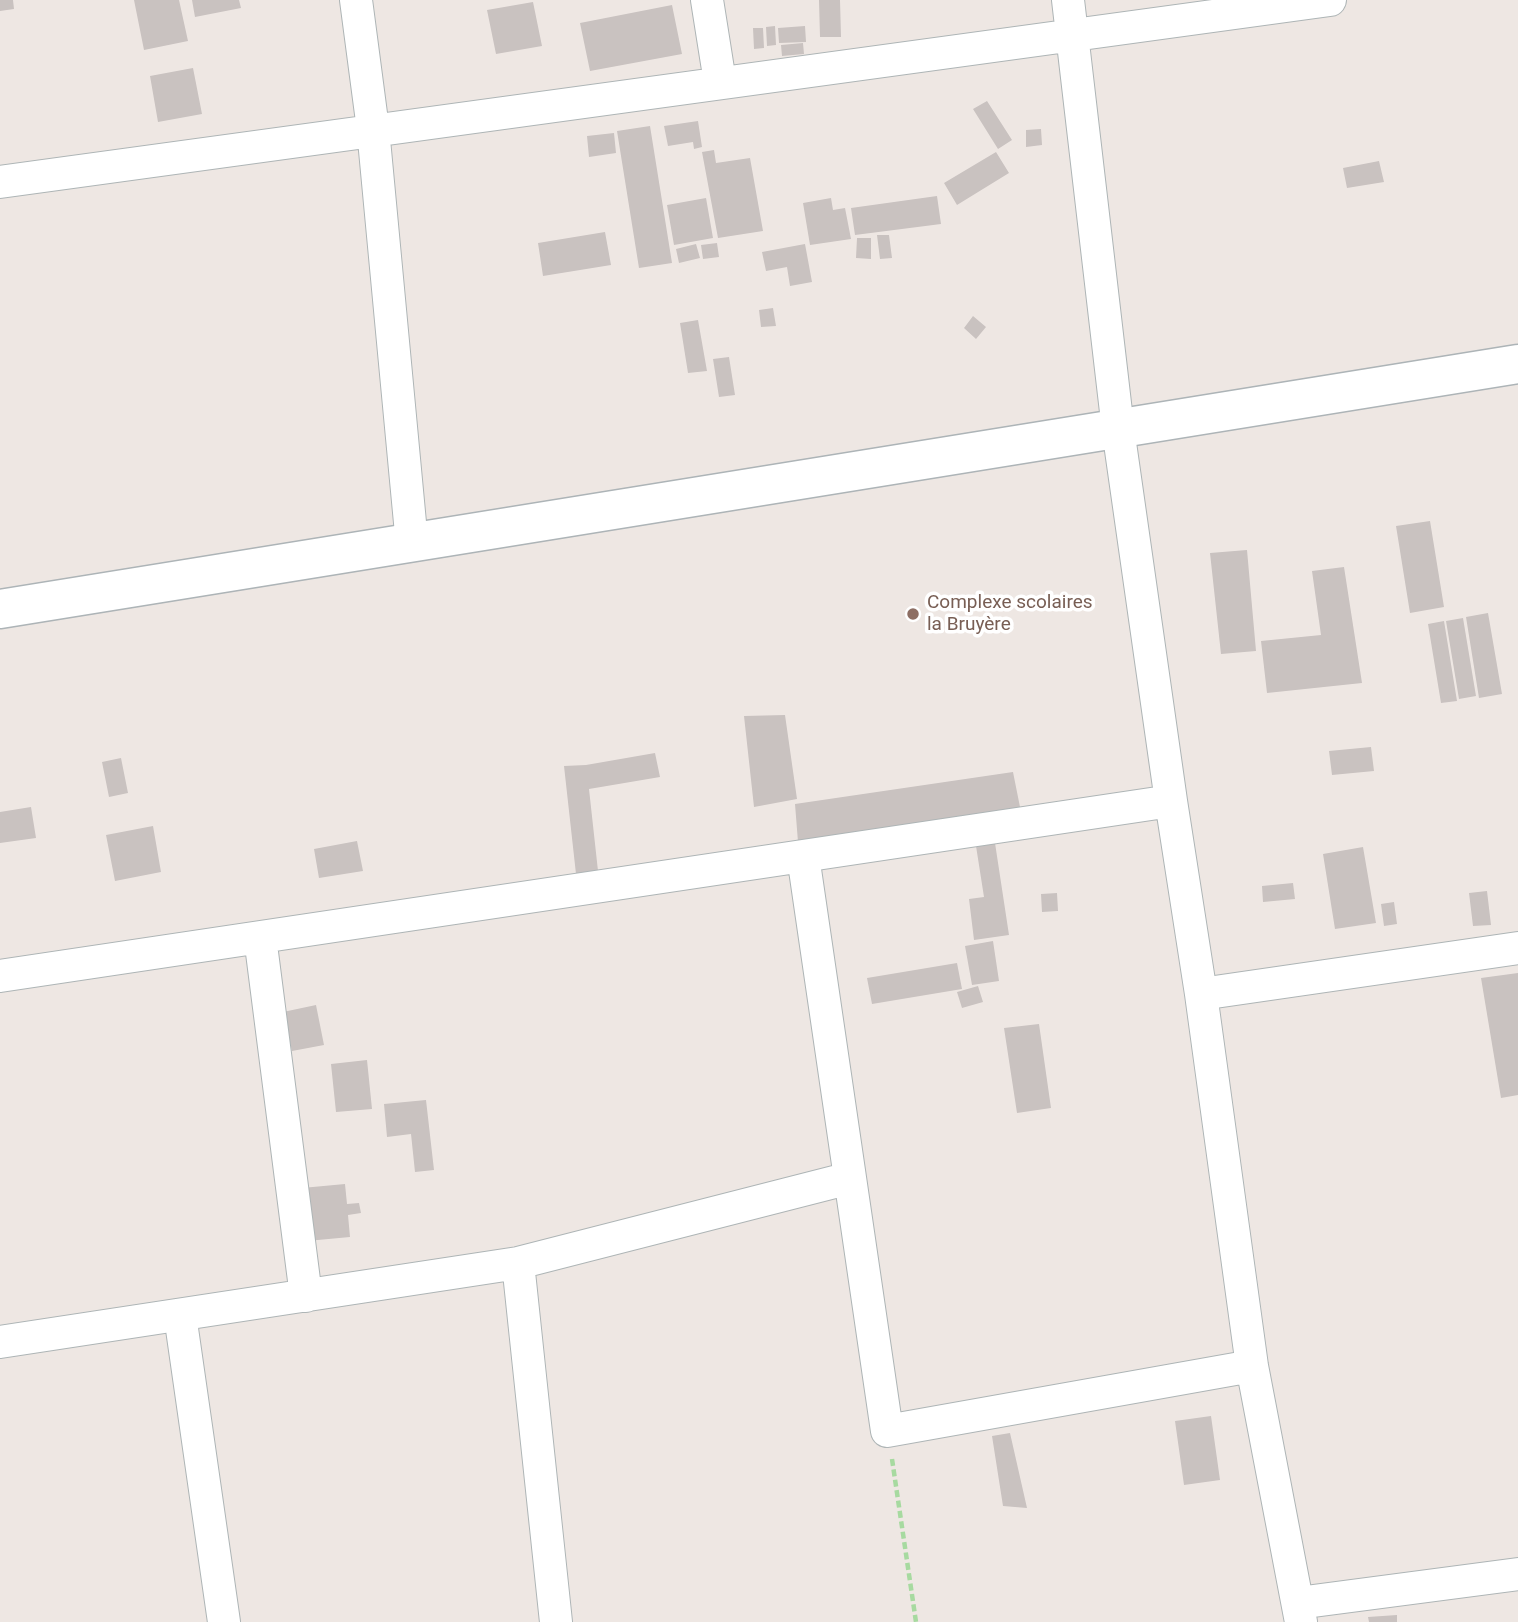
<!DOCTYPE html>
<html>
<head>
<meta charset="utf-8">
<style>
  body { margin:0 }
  canvas { display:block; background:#eee7e3 }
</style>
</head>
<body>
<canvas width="1518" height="1622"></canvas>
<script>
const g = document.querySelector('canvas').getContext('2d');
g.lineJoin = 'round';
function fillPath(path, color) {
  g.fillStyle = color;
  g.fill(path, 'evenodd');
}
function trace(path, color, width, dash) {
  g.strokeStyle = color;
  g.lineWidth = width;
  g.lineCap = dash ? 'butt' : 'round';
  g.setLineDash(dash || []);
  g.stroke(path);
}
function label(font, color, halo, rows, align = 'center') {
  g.font = font + ' Roboto,sans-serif';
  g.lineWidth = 7;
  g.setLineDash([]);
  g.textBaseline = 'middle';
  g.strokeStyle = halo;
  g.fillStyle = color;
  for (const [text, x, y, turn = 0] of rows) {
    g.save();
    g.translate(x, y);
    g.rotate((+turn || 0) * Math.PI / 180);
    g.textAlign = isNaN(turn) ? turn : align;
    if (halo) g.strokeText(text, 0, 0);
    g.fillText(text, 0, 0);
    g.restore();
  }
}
fillPath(new Path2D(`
  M0 0H13L14 9 0 11Z
  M134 0H179L188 41 144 50Z
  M192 0H239L241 8 195 17Z
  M819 0H840L841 37H820Z
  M533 2 542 46 496 54 487 10Z
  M672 5 682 54 590 71 580 23Z
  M775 26 776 45 767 46 766 27Z
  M805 26 806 42 779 43 778 28Z
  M753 28H763L764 48 754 49Z
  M803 43 804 54 782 56 781 45Z
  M193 68 202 114 158 122 150 76Z
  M987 101 1012 140 998 149 973 109Z
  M698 121 702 147 694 149 693 142 668 146 664 126Z
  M650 126 672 263 639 268 617 131Z
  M1041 129 1042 145 1026 147V130Z
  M614 133 616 153 589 157 587 136Z
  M714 150 716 163 750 158 763 231 718 238 702 152Z
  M996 152 1009 173 957 205 944 183Z
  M1379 161 1384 182 1347 188 1343 168Z
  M937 196 941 224 855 235 851 208Z
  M706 198 713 238 674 245 667 205Z
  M831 198 833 210 845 208 851 239 810 245 803 203Z
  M605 232 611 265 543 276 538 243Z
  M877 235H889L892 258 880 259Z
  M857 238H871V259L856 258Z
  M717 243 719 257 703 259 701 245Z
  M696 244 700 258 679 263 676 249Z
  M805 244 812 282 790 286 787 267 766 271 762 252Z
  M773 308 776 326 761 327 759 310Z
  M973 316 986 327 976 339 964 328Z
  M698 320 707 371 688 373 680 323Z
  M729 357 735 395 719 397 713 359Z
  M1430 521 1444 607 1410 613 1396 526Z
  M1247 550 1256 651 1221 654 1210 553Z
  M1344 567 1362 683 1267 693 1261 641 1321 635 1312 571Z
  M1488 613 1502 694 1479 698 1466 617Z
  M1463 618 1476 696 1459 699 1446 621Z
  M1444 621 1457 701 1441 703 1428 624Z
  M785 715 797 799 754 807 744 716Z
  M1371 747 1374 771 1332 775 1329 751Z
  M655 753 660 777 589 789 598 871 576 874 564 766 586 765Z
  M121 758 128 793 109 797 102 762Z
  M1013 772 1021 812 798 842 795 804Z
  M31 807 36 838 0 843V812Z
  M153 826 161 872 115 881 106 835Z
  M357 841 363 871 319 878 314 849Z
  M995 843 1009 935 974 940 969 899 984 897 976 846Z
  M1363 847 1376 923 1335 929 1323 854Z
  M1293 883 1295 899 1263 902 1262 886Z
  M1487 891 1491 925 1473 926 1469 893Z
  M1057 893 1058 911 1042 912 1041 894Z
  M1394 902 1397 924 1384 926 1381 904Z
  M993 941 999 981 972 985 965 946Z
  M957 963 962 989 872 1004 867 978Z
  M1518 973V1095L1501 1098 1481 978Z
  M978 986 983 1002 962 1008 957 992Z
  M316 1005 324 1045 292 1051 283 1012Z
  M1039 1024 1051 1108 1017 1113 1004 1028Z
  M367 1060 372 1109 336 1112 331 1064Z
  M426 1100 434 1170 415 1172 411 1134 387 1137 384 1104Z
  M345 1184 347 1204 359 1203 361 1213 348 1215 350 1237 307 1241 302 1188Z
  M1211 1416 1220 1480 1184 1485 1175 1421Z
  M1010 1433 1027 1508 1003 1506 992 1436Z
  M1397 1615V1622H1369L1368 1617Z`), '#c9c2c0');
const street = new Path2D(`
  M356 0 373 129 412 544
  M707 0 720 82
  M1068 0 1118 429 1171 801 1201 994 1252 1366 1301 1622
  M0 182 1330 0
  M803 856 887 1431 1252 1366
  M260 937 306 1296
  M0 976 1171 801
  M1201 994 1518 948
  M518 1263 556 1622
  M180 1315 224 1622
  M0 1342 518 1263 850 1178
  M1298 1603 1518 1574`);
const secondary = new Path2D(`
  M0 609 1518 364`);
trace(street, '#aeb5b6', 34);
trace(secondary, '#adb4b7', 41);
trace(new Path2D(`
  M892 1459 916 1622`), '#a7daa0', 4.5, [7, 3.5]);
trace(street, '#fff', 32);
trace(secondary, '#fff', 38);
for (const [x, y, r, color] of [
  [913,614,7,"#8d6e63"]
]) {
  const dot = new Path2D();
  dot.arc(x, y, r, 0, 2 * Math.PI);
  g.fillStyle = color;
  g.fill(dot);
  trace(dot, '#fff', 2.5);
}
label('19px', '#785e54', '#fff', [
  ["Complexe scolaires",927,603],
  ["la Bruyère",927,625]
], 'left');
</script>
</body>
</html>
